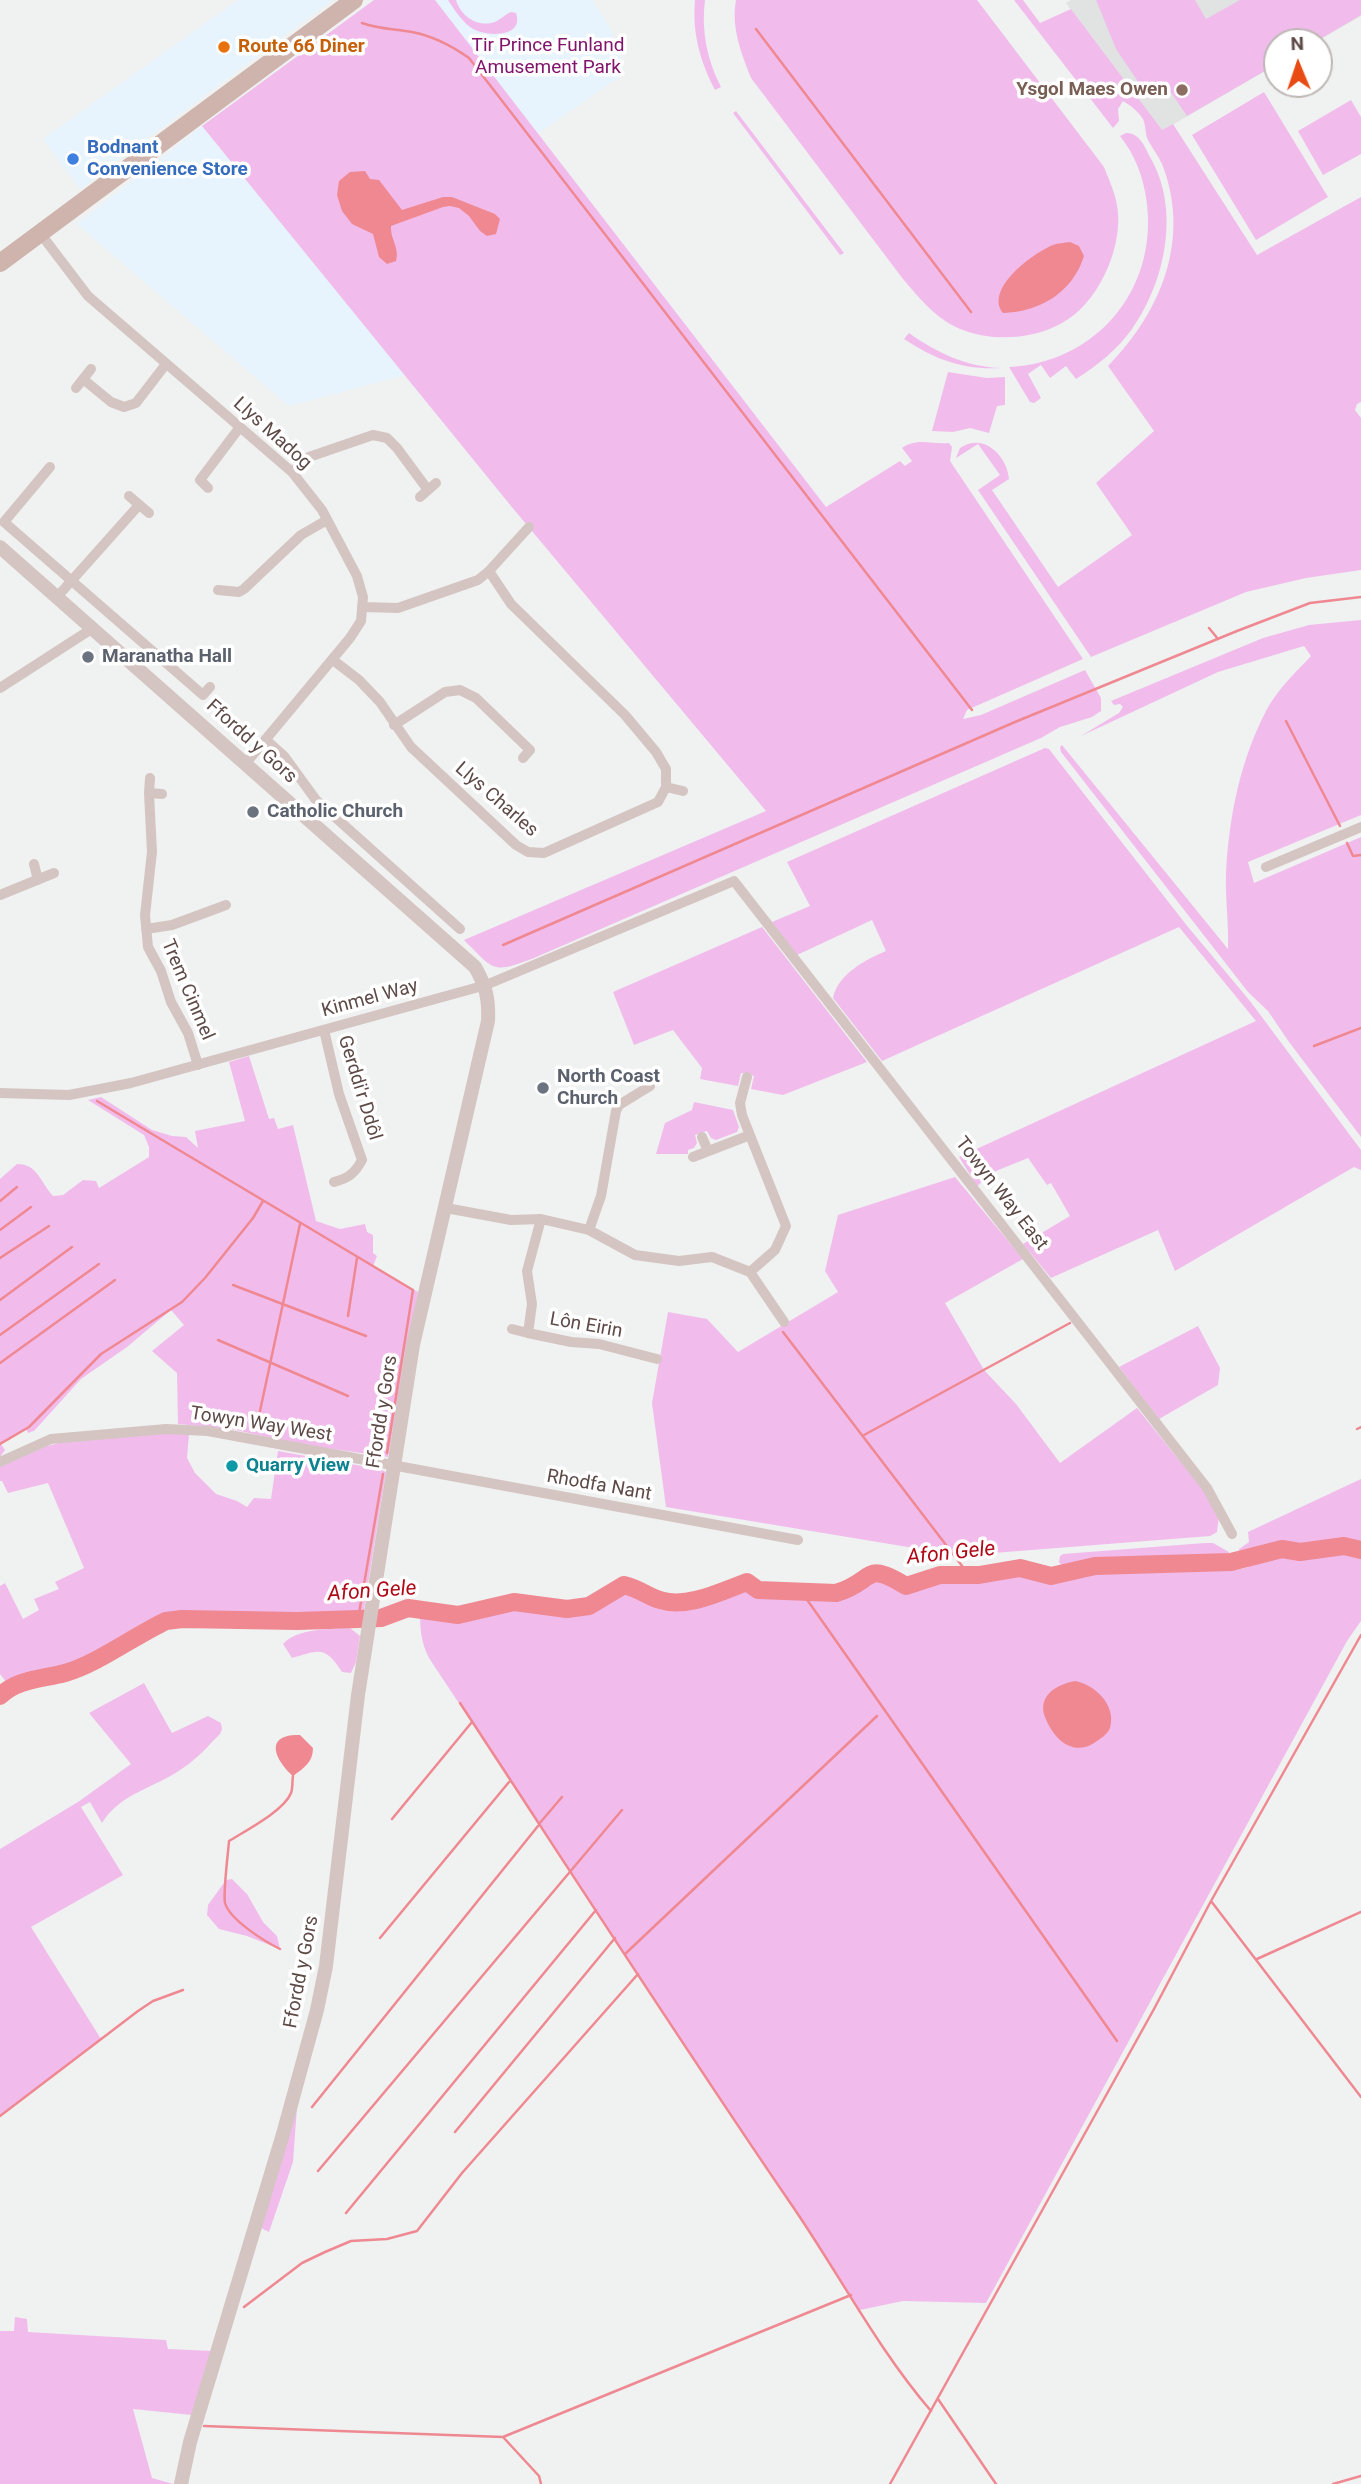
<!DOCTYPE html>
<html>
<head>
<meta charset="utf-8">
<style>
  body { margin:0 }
  #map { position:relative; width:1361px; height:2484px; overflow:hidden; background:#eff2f1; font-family:Roboto,sans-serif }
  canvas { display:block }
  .north { position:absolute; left:1263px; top:28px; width:70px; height:70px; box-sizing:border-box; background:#fff; border:2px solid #beb7b5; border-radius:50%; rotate:358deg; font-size:19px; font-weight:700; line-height:28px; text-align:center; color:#5d4a47 }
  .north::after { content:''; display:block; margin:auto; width:24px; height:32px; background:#e84b13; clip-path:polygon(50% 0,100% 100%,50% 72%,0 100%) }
</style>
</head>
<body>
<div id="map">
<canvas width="1361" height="2484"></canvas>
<div class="north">N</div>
</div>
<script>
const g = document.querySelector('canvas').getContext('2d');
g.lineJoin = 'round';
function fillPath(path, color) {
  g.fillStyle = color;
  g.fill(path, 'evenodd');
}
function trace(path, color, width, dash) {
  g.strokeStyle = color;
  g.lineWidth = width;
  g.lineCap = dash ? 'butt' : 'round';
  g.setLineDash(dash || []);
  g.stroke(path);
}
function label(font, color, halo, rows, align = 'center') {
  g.font = font + ' Roboto,sans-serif';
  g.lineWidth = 7;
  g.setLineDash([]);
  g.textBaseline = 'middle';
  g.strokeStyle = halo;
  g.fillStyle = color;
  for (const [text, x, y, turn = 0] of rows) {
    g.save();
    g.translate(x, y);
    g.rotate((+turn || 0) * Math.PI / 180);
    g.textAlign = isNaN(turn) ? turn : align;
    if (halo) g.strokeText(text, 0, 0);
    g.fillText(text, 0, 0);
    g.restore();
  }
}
fillPath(new Path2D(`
  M238 0H332L80 189 43 139Z
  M433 0H592L609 26 623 62 620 64 624 74 537 134Z
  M202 126 405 375 289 406 77 224Z`), '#e8f4fd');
fillPath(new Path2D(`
  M1071 0H1361V16L1316 42H1277V64L1162 131 1066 3Z`), '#e1e3e2');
fillPath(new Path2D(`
  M374 0H435L826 507 900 461 905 466 912 461 902 448C918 437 932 445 949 443L952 447 950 461 1083 659 967 710 963 719 981 715 1085 670 1101 698V711L1092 717 1060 727 1041 738 534 958C492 974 495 971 464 940L766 811 511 506 202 126Z
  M448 0H456C461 17 479 29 497 21 502 18 506 14 511 12L516 13C525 39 483 37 470 27 461 20 454 9 448 0Z
  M695 0H705C701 30 707 60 721 87L715 90C700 61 692 33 695 0Z
  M736 0H977L1104 167C1110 182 1117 197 1118 213 1121 252 1097 304 1062 323 1034 339 994 342 963 330 938 321 920 299 903 279L751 78C741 53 731 27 736 0Z
  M1014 0H1023L1040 23 1071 9 1162 130 1173 124 1257 255 1361 197V402L1357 404 1355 410 1361 418V570L1306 578 1246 592 1091 657 978 490 1000 475 978 444 956 458 960 448C983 432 1007 455 1009 479L992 490 1058 587 1132 535 1096 483 1154 431 1108 366C1162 311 1191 238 1162 164 1158 155 1152 148 1148 140 1145 134 1146 126 1143 119 1139 112 1130 105 1123 101L1118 109 1119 121 1113 128Z
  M1096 0H1195L1206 19 1240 0H1361V15L1315 42H1277V64L1187 116 1164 82 1145 92 1116 49Z
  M1264 92 1328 197 1256 240 1192 135Z
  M1351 100 1361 117V154L1323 175 1298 131Z
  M736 111 844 253 840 255 733 113Z
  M1126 133C1139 132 1145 147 1150 157 1181 210 1165 282 1132 329 1117 350 1098 365 1076 379L1066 366 1050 378 1041 365 1028 374 1041 398 1034 403 1030 402 1009 367C1095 363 1157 291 1147 204 1144 179 1136 156 1120 136Z
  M909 333C937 353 967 367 1001 368 963 370 936 360 904 339Z
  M948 372 987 378 1005 377V405L997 406 989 433 970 428 953 432 932 431Z
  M1361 620V815L1248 862 1254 883 1361 837V1137L1289 1042 1268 1011 1248 992 1061 752 1060 747 1062 745 1228 949C1229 924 1225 898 1226 873 1229 817 1240 761 1266 711 1277 690 1295 673 1311 656L1304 646 1218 672 1081 736 1119 713 1123 707 1120 704 1114 705 1111 701 1263 638 1309 625Z
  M1045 748 1049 749 1188 927 1250 1001 1361 1150V1170L1354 1167 1175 1271 1158 1230 1051 1278 1023 1244 1070 1216 1051 1183 1047 1185 1028 1158 996 1171 977 1186 959 1157 1256 1021 1179 927 882 1061 833 998C838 974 865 960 886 951L872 920 797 955 772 922 810 906 787 862Z
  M762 927 867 1062 783 1095 751 1089 754 1076 741 1073 738 1086 700 1079 702 1068 673 1030 634 1045 613 992Z
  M249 1056 269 1119 274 1118 278 1129 293 1125 316 1221 340 1229 365 1224 367 1232 373 1235V1253L377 1256 373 1266 418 1292 388 1457 298 1444 231 1429 178 1424 177 1373 152 1351 184 1325 171 1310 127 1347 81 1379 34 1431 28 1433 26 1429 1 1444 5 1450 0 1457V1179L17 1164C38 1164 40 1182 53 1196L63 1195 83 1180 96 1181 99 1188 149 1157V1147L144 1135 88 1100 101 1097 152 1130 172 1136 186 1137 198 1148 195 1131 245 1121 229 1062Z
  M694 1102 733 1110 739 1127 737 1132 716 1140 711 1138 707 1131 695 1135 697 1143 694 1148 688 1150V1154H656L665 1123 692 1110Z
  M955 1177 1023 1259 945 1303 984 1370 1016 1404 1060 1463 1137 1408 1205 1492 1219 1516 1217 1532 1210 1536 968 1555 926 1550 666 1507 652 1403 668 1312 707 1319 738 1352 838 1292 825 1271 838 1215Z
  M1198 1326 1220 1368 1218 1385 1159 1419 1119 1367Z
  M149 1434H189L187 1458 195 1473 216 1494 237 1501 247 1507 254 1498 271 1499 278 1451 379 1469 386 1472 363 1615H163C136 1622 116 1643 91 1656 65 1670 35 1673 7 1683L0 1674V1586L5 1583 23 1619 39 1610 34 1599 59 1589 55 1582 84 1568 48 1483 8 1493 2 1481H0V1467L47 1446 71 1440Z
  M1361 1479V1548L1342 1543 1300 1549 1275 1545 1240 1555 1239 1549 1249 1542 1248 1532Z
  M1205 1543H1213L1229 1552V1557L1227 1559C1174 1559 1115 1558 1063 1568L1059 1562 1060 1556 1063 1554Z
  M1333 1549 1361 1555V1621L1347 1641 986 2303 903 2301 860 2310 429 1658C421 1642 420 1629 420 1612L461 1618 514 1606 563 1612 589 1610 625 1590 637 1592 664 1607 675 1608 713 1602 744 1589 828 1596 852 1591 876 1575 884 1577 903 1588 938 1579 982 1578 1018 1572 1051 1579 1094 1569 1202 1566 1233 1570 1246 1568 1263 1557 1272 1554 1307 1555Z
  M350 1628 360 1636 356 1662 351 1673 342 1672C325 1645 319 1650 292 1658L283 1644C297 1628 330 1629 350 1628Z
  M144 1683 172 1733 208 1716 221 1723 222 1729 220 1734C208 1746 197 1759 183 1768 156 1788 121 1792 102 1823L90 1802 81 1807 123 1875 31 1927 101 2039 0 2116V1849L78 1802 131 1764 89 1713Z
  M232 1879 247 1894 263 1922 277 1936 280 1949 247 1936 219 1929 207 1915 208 1905 226 1880Z
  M297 2107 293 2162 269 2232 261 2228Z
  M15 2317 27 2319 28 2332 166 2340 168 2349 212 2351 192 2415 133 2409 152 2478 173 2484H0V2331H14Z`), '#f1bcec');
fillPath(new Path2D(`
  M365 171 370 179 379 180 402 210 443 197H452L495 214 500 219 496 234 487 236 480 231 469 216 459 208 450 206 443 207 391 226C390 239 400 248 396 261L387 264 379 257 373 234 352 224 342 211 337 195 339 181 350 172Z
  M1070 242 1079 246 1084 256C1073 292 1040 312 1003 313 984 289 1033 253 1053 245 1058 243 1064 243 1070 242Z
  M1075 1681C1094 1684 1117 1705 1110 1728 1107 1735 1100 1739 1094 1743 1072 1757 1053 1738 1045 1717 1037 1696 1057 1684 1075 1681Z
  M300 1735 313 1748C313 1762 304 1768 293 1776 274 1759 264 1734 300 1735Z`), '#ef8891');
trace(new Path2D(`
  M362 23C379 29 394 29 412 32 433 36 452 46 469 58L972 710
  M756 29 971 312
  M1209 628 1218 639
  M1286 721 1340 826
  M1347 843 1353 856 1361 855
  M503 945 1015 722 1237 631 1310 603 1361 597
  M1314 1046 1361 1028
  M97 1101 413 1290 387 1453
  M0 1201 17 1187
  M0 1230 31 1207
  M0 1258 49 1226
  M233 1285 366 1336
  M0 1300 72 1247
  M348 1316 357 1258
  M783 1332 969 1575
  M0 1335 99 1264
  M218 1340 348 1396
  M0 1363 115 1280
  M257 1425 300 1224
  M1357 1429 1361 1427
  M864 1435 1070 1323
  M0 1444 29 1427 101 1354 182 1302 205 1278 253 1218 263 1201
  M801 1591 1117 2041
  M358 1619 383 1474
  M460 1703C569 1869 677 2037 789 2201 837 2270 876 2347 931 2411
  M392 1819 472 1722
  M539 1824 562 1797
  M1211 1901 1361 2097
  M380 1938 509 1782
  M280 1949C264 1941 230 1920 225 1903 223 1893 228 1854 229 1841 245 1831 284 1811 291 1793 293 1788 292 1781 293 1776
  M625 1954 877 1716
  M1257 1959 1361 1912
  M312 2107 538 1826
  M0 2116 138 2011 153 2001 183 1990
  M455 2132 615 1938
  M318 2171 622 1810
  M346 2213 596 1910
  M244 2307 302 2263 325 2252 351 2241 387 2239 417 2231 462 2173 638 1974
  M938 2399 996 2484
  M204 2426 503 2437
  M541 2484 539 2476 503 2437 851 2295
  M890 2484 1154 2009 1211 1901 1361 1635
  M1333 2484 1361 2476`), '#ef8891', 2.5);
trace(new Path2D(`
  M0 1696C17 1679 43 1679 65 1673 97 1664 134 1636 166 1621L182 1619 297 1621 358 1619 381 1618 408 1608 458 1615 514 1602 567 1609 589 1606 624 1585C640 1589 647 1596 660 1600 687 1609 722 1591 747 1582L758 1590 836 1593C875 1582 863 1559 906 1586L940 1575H979L1020 1568 1051 1576 1095 1566 1231 1562 1282 1549 1300 1552 1344 1546 1361 1550`), '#ef8891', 18);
trace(new Path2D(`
  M40 233 88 296 292 472 322 510 357 576 363 597 361 621 350 638 246 763
  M83 379 111 402 124 407 136 403 166 364
  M76 388 91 369
  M50 467 4 522 203 695 210 687
  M292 472 309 457 373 435 387 438 397 448 428 490
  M208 488 200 480 240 427
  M129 496 149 513
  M420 497 436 483
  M218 590 239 592 244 589 301 535 327 520
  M57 597 139 505
  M363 607 398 608 478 580 489 571 529 527
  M333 660 359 680 380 702 411 747 516 845 528 852 544 853 658 802 666 787V769L656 752 625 715 511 604 489 571
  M0 688 93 628
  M394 725 445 692 460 690 476 698 530 750 523 758
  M266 740 284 756 316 800 460 929
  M150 778 149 793 162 794
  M666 787 683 791
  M149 793 152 852 145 915 148 947 161 971 171 1002 188 1033 198 1065
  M34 864 38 880
  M1266 867 1361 827
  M0 895 54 873
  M146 929 172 925 226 905
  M324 1030 339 1094 362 1160C355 1173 349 1178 334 1182
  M747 1077 740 1103 742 1115 786 1226 775 1250 750 1272
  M0 1093 69 1095 131 1083 486 985 734 881 1207 1488 1232 1534
  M702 1137 708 1151
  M693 1157 750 1135
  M446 1208 511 1220 541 1219 589 1230 635 1255 679 1261 712 1257 750 1272 784 1322
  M541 1219 527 1271 532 1304 528 1333 571 1342 599 1344 657 1359
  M589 1230 601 1196 616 1111 619 1105 650 1086
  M512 1329 528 1333
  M0 1462 51 1439 166 1429 208 1431 798 1540`), '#d5c5c2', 10);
trace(new Path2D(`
  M0 547 475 967C486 986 489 999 488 1021L413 1345 358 1695 326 1966 317 2010 283 2134 190 2442 181 2484`), '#d5c5c2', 14);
trace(new Path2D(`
  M0 263 354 0`), '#cfb4ae', 18);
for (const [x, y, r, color] of [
  [224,47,7,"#e8710a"],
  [1182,90,7,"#8d6e63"],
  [73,159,7,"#3f7fe0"],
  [88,657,7,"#6b7280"],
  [253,812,7,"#6b7280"],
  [543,1088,7,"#6b7280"],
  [232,1466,7,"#0f9aa8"]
]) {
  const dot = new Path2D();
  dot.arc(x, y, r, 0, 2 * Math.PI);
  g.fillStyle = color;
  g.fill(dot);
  trace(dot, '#fff', 2.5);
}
label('19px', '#82146c', '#fff', [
  ["Tir Prince Funland",548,46],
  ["Amusement Park",548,68]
]);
label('bold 19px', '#c56008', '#fff', [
  ["Route 66 Diner",238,47]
], 'left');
label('bold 19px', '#785e54', '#fff', [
  ["Ysgol Maes Owen",1168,90]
], 'right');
label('bold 19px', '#366cbe', '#fff', [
  ["Bodnant",87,148],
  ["Convenience Store",87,170]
], 'left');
label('19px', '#5d4a47', '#fff', [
  ["Llys Madog",272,434,42],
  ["Ffordd y Gors",251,742,42],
  ["Llys Charles",496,800,41],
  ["Trem Cinmel",187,990,67],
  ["Kinmel Way",370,999,-15],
  ["Gerddi'r Ddôl",359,1088,73],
  ["Towyn Way East",1001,1194,52],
  ["Lôn Eirin",586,1326,10],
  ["Ffordd y Gors",383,1412,-81],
  ["Towyn Way West",261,1425,9],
  ["Rhodfa Nant",599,1486,10],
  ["Ffordd y Gors",302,1972,-79]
]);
label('bold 19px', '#5b616d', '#fff', [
  ["Maranatha Hall",102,657],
  ["Catholic Church",267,812],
  ["North Coast",557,1077],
  ["Church",557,1099]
], 'left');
label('bold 19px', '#0d838f', '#fff', [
  ["Quarry View",246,1466]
], 'left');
label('italic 21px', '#af0817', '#fff', [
  ["Afon Gele",951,1554,-6],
  ["Afon Gele",372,1592,-4]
]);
</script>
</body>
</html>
